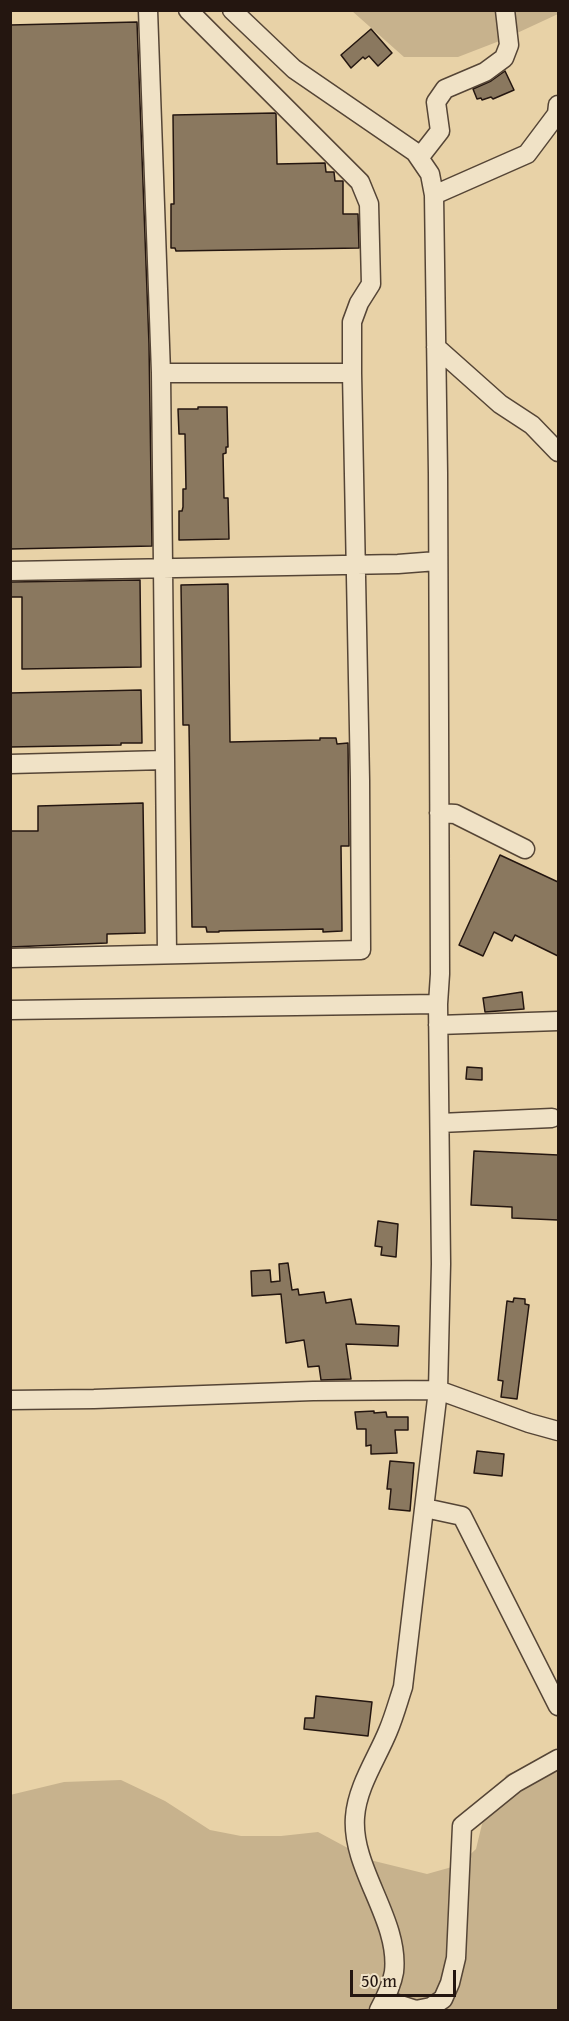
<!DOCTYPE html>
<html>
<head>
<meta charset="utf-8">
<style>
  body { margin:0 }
  #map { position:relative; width:569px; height:2021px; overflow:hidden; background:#e8d2a7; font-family:"Gentium Book Plus",serif }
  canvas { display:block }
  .frame { position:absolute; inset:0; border:12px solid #241610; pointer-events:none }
  .scale { position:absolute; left:350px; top:1970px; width:106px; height:27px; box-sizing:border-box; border:3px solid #241610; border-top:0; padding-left:8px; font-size:18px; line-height:21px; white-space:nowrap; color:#241610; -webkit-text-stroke:4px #f0e2c6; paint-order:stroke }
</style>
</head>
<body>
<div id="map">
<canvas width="569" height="2021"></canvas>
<div class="frame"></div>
<div class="scale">50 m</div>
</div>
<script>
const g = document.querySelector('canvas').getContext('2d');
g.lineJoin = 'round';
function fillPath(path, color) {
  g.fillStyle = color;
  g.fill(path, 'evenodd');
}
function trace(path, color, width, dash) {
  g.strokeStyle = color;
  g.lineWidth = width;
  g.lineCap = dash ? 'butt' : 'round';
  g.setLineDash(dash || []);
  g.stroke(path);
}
fillPath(new Path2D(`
  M558 10V14L502 40 458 57H404L352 11Z
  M550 1756 558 1757V2010H11L10 1795 64 1782 121 1780 165 1801 210 1830 241 1836H281L318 1832 370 1860 427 1874 459 1865 476 1849 484 1816 506 1775Z`), '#c7b28d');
const building = new Path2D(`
  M137 22 149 344 152 546 10 549V25Z
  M371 29 392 53 378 66 369 56 365 59 363 57 351 68 341 55Z
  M505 71 514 90 493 99 491 97 482 100 481 98 477 99 473 89 491 81Z
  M275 113 276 114 277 164 325 163 326 172H334L335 181H343V214H358L359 248 176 251 175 248H171V204H174L173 115Z
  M198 407H227L228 447H226V453L223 454 224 498H228L229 539 179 540V511H182L183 507V489H186L185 434H179L178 409H198Z
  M140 580 141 667 22 669V597H10V582Z
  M228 584 230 742 320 740V738H336L337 744 348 743 349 846H341L342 931 323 932V929L219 931V932H207L206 927H192L189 725H183L181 585Z
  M141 690 142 743H121V745L10 747V693Z
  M143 803 145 933 107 934V943L10 947V831H38V806Z
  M500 855 558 882V956L515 935 512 941 494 932 483 956 459 945Z
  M522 992 524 1009 485 1012 483 998Z
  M467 1067 482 1068V1080L466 1079Z
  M474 1151 558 1155V1220L512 1218V1207L471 1205Z
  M378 1221 398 1224 396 1257 381 1255 382 1247 375 1246Z
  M288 1263 292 1290 298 1289 299 1295 324 1292 326 1303 351 1299 356 1324 399 1326 398 1346 346 1344 351 1379 321 1380 319 1366 308 1367 304 1340 286 1343 281 1294 252 1296 251 1271 270 1270 271 1282 280 1281 279 1264Z
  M514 1298 525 1299V1304L529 1305 517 1399 501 1397 503 1381 498 1380 507 1301 513 1302Z
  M374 1411V1413L386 1412 387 1417H408V1430H395L397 1453 371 1454V1445L366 1446V1429H357L355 1412Z
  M477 1451 504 1454 502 1476 474 1473Z
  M390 1461 414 1463 410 1511 389 1509 391 1489H387Z
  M316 1696 372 1702 368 1736 304 1729 305 1718H314Z`);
fillPath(building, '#8a785f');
trace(building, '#241610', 1.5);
const minor = new Path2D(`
  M148 10 161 373
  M188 10 360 182 369 204 371 284 359 303 352 322V373
  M232 10 294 69 415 152 430 174 434 195 438 473 440 974 438 1004 441 1264 438 1390 403 1687C398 1702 394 1717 388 1731 377 1758 357 1787 355 1817 351 1869 400 1920 394 1972 392 1984 385 1999 379 2010
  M419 158 440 131 436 102 445 89 485 72 504 58 509 45 505 10
  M434 195 527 154 557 114 558 105
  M436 347 500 404 532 425 558 452
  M10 571 398 564 437 561
  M10 764 165 760
  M439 813 455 814 525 849
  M10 958 361 950 360 780 352 373H161L167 953
  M10 1010 438 1004
  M438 1025 558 1021
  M440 1123 552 1118
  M10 1400 94 1399 313 1391 438 1390 529 1423 558 1431
  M425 1508 462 1516 558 1706
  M385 2000 416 2010 431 2007 443 1999 450 1983 456 1958 462 1826 515 1783 558 1759`);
trace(minor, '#554536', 21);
trace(minor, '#f0e2c6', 18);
</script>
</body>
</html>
